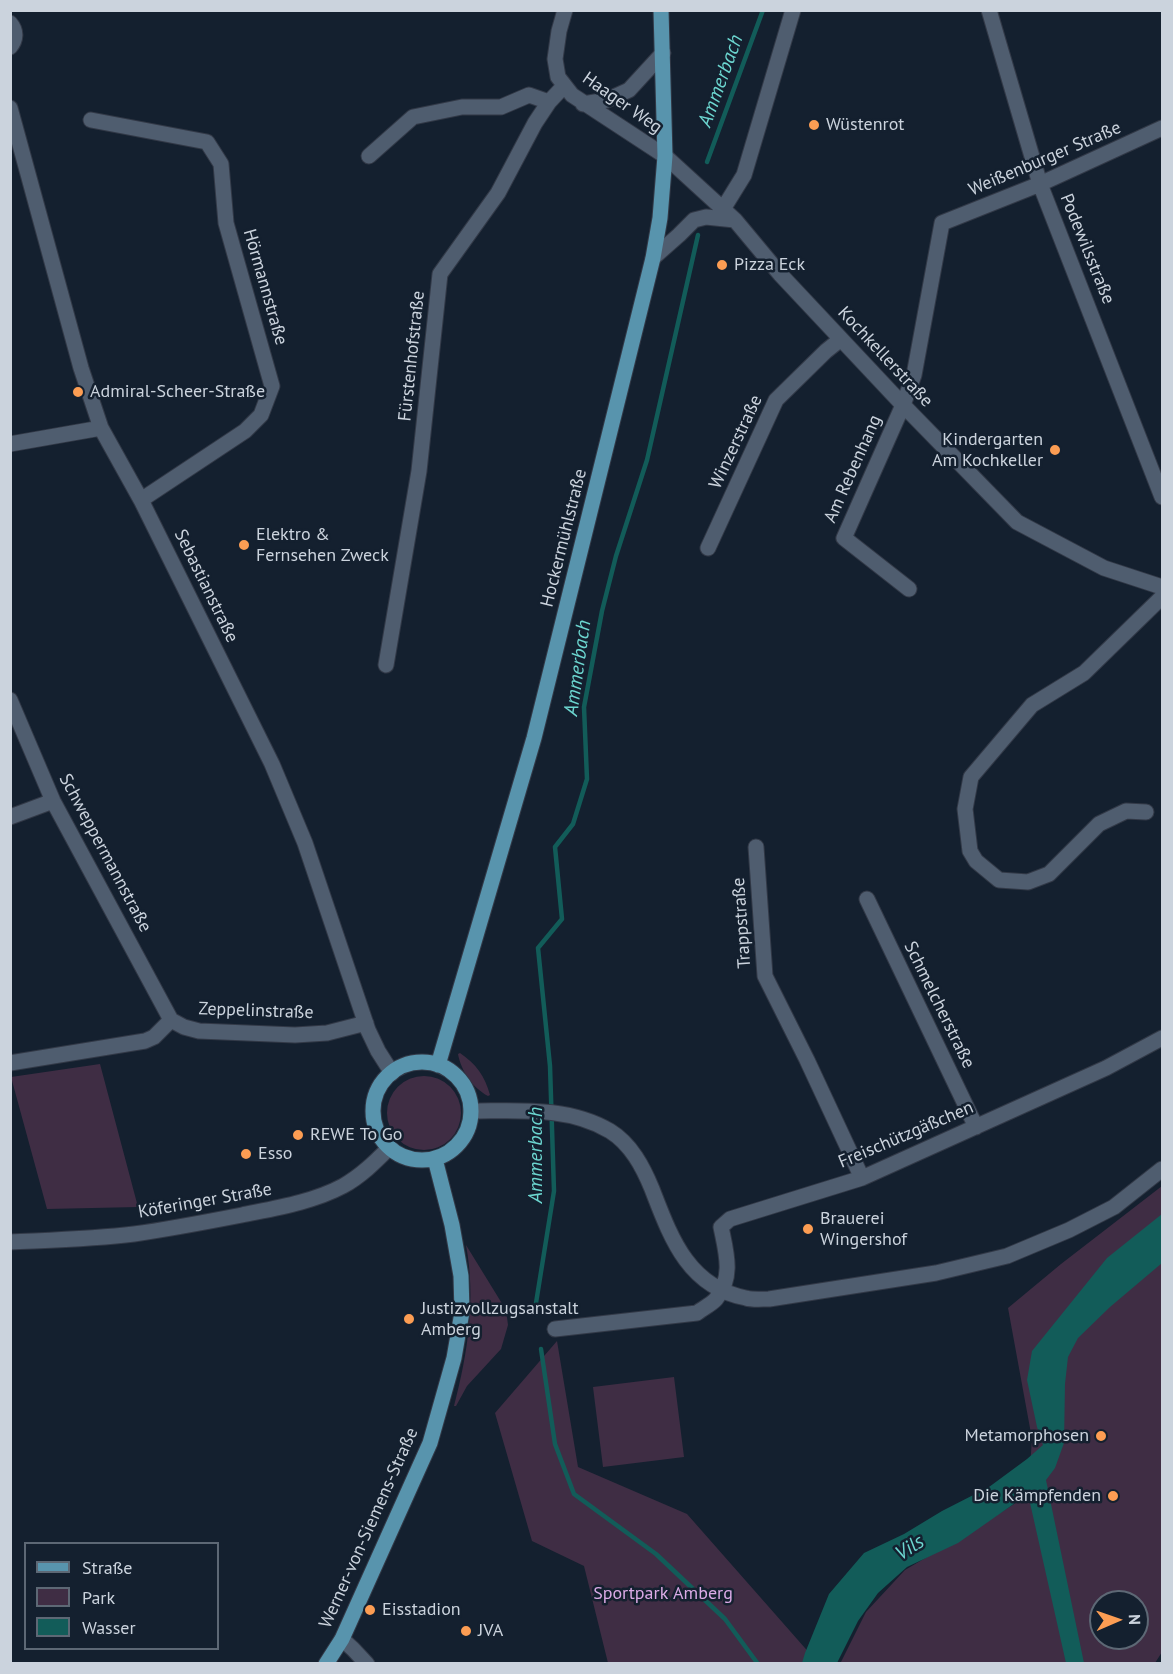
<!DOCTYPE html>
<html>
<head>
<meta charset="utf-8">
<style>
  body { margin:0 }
  #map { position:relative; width:1173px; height:1674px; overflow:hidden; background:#14202f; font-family:"PT Sans",sans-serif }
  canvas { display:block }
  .frame { position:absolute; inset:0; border:12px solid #cbd3dd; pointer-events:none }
  .legend { position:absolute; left:24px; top:1542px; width:195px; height:108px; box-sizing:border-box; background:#14202f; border:2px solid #5d6875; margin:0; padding:8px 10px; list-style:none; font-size:18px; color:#cbd3dd }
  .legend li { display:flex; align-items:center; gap:12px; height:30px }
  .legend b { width:30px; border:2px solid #5d6875 }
  .north { position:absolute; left:1089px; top:1590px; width:60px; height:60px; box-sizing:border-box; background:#14202f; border:2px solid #5d6875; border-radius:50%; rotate:88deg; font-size:16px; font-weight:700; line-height:24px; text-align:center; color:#cbd3dd }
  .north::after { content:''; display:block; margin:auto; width:21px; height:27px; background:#fc9d53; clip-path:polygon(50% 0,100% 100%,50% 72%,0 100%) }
</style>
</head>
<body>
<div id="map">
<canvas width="1173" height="1674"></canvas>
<div class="frame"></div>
<ul class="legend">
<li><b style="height:8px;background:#5894ad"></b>Straße</li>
<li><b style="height:16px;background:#3f2d44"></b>Park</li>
<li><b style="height:16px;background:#125c59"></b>Wasser</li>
</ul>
<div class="north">N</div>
</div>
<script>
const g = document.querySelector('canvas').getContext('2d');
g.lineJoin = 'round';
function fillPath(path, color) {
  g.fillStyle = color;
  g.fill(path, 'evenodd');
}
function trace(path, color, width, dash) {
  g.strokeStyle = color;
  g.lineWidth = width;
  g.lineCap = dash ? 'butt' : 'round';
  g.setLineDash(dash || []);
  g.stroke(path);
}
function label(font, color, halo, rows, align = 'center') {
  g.font = font + ' "PT Sans",sans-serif';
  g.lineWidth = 5;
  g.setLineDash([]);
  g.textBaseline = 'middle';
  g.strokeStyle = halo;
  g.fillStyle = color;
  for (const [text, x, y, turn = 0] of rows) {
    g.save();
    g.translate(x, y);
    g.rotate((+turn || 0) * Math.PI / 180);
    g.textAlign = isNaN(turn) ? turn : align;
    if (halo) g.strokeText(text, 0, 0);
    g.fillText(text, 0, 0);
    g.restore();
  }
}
fillPath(new Path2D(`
  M460 1053C476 1064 485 1076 490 1095L488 1096C473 1088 461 1071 458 1054Z
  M100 1064 138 1207 47 1209 11 1077Z
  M387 1113a37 37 0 1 1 74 0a37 37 0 1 1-74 0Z
  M1162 1186V1652L1155 1663 840 1664 866 1612 905 1570 983 1524 1028 1495 1032 1439 1008 1308 1061 1264ZM1101 1602H1137V1638H1101Z
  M466 1245 506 1310 508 1325 501 1349 467 1386 456 1406H454C468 1353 476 1299 466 1245Z
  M557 1341 578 1467 687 1514 812 1656 808 1663H608L584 1566 532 1541 495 1413Z
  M674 1377 684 1457 603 1467 593 1387Z`), '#3f2d44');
fillPath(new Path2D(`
  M1162 1214V1263L1110 1307 1078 1338 1068 1357 1065 1384 1064 1443 1055 1468 1046 1480 1084 1663H1066L1028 1494 958 1543 907 1567 878 1593 858 1621 837 1663H802L805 1653 829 1594 864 1553 904 1534 942 1511 989 1487 1027 1459 1043 1445 1037 1427 1027 1380 1032 1351 1107 1258Z`), '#125c59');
trace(new Path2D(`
  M707 162 763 10
  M537 1314 536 1303 554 1191 550 1066 538 948 562 919 555 847 573 824 587 779 584 707 602 611 616 556 647 460 698 235
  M541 1349 555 1444 574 1494 656 1554 725 1619 758 1664`), '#125c59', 4.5);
const minor = new Path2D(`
  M565 10 559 31 555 59 558 77 572 95 665 156 735 220 780 274 903 405 1017 522 1104 568 1162 587
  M989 10 1040 184 1162 497
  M10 23C17 31 16 40 10 47
  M583 104 607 100 629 90 663 53
  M10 108 81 368 101 428 141 500 272 764 305 843 368 1030 378 1051 392 1073
  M91 120 207 142 221 164 226 223 272 386 261 415 245 431 141 500
  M369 156 413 117 462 107H501L529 95 549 102
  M723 209 744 175 793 10
  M653 258 679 235 694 220 706 217 735 220
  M10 444 101 428
  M708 548 776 400 826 351 841 339
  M909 589 844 538 903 405 914 375 942 223 1040 184 1162 128
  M386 665 419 471 440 274 498 193 535 123 549 102 564 86
  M10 700 53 801 171 1020
  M1146 812 1126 811 1099 824 1049 874 1028 882 999 880 976 861 970 851 965 809 971 777 1032 705 1084 673 1162 597
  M10 817 53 801
  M756 847 765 976 807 1060 862 1178
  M867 899 976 1127
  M10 1063 145 1041 154 1037 171 1020 184 1027 199 1031 295 1035 327 1033 366 1023
  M471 1111C517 1111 568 1106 610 1131 631 1144 643 1167 652 1189 671 1238 688 1287 746 1298 753 1300 761 1299 769 1299L936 1273 1007 1256 1069 1230 1114 1207 1162 1169
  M10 1242C52 1240 93 1239 134 1234 170 1229 206 1222 242 1215 276 1208 313 1202 343 1186 361 1176 375 1162 389 1148
  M555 1329 697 1313C703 1308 712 1304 716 1299 734 1277 726 1252 721 1227L730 1219 862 1178 1106 1068 1162 1038
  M342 1639 353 1649 367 1664`);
const major = new Path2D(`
  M373 1111a49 49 0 1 1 98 0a49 49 0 1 1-98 0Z
  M438 1065 534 738 653 258 660 218 665 156 661 10
  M326 1664 342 1639 430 1443 454 1358 462 1312 461 1276 452 1225 435 1159`);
trace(minor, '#323947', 17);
trace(major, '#323947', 17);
trace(minor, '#4f5d6f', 15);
trace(major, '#5894ad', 15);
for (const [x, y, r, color] of [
  [814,125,6,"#fc9d53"],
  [722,265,6,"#fc9d53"],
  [78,392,6,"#fc9d53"],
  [1055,450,6,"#fc9d53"],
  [244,545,6,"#fc9d53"],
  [298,1135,6,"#fc9d53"],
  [246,1154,6,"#fc9d53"],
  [808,1229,6,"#fc9d53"],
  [409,1319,6,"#fc9d53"],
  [1101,1436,6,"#fc9d53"],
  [1113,1496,6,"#fc9d53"],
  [370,1610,6,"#fc9d53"],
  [466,1631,6,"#fc9d53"]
]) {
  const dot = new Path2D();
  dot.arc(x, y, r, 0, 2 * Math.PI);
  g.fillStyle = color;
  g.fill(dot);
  trace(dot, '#14202f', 2);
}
label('18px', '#cbd3dd', '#14202f', [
  ["Haager Weg",622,103,35],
  ["Weißenburger Straße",1045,159,-23],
  ["Podewilsstraße",1087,249,68],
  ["Hörmannstraße",265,287,74],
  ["Fürstenhofstraße",412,356,-84],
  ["Kochkellerstraße",885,357,47],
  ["Winzerstraße",736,442,-65],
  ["Am Rebenhang",853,469,-66],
  ["Hockermühlstraße",564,538,-76],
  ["Sebastianstraße",206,586,64],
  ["Schweppermannstraße",105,853,62],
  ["Trappstraße",742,923,-94],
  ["Schmelcherstraße",939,1005,64],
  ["Zeppelinstraße",256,1011,2],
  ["Freischützgäßchen",906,1135,-23],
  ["Köferinger Straße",205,1201,-10],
  ["Werner-von-Siemens-Straße",369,1528,-66]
]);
label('18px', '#cbd3dd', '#14202f', [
  ["Wüstenrot",826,125],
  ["Pizza Eck",734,265],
  ["Admiral-Scheer-Straße",90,392],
  ["Kindergarten",1043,440,"right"],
  ["Am Kochkeller",1043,461,"right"],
  ["Elektro &",256,535],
  ["Fernsehen Zweck",256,556],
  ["REWE To Go",310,1135],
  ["Esso",258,1154],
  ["Brauerei",820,1219],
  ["Wingershof",820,1240],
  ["Justizvollzugsanstalt",421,1309],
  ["Amberg",421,1330],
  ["Metamorphosen",1089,1436,"right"],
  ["Die Kämpfenden",1101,1496,"right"],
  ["Eisstadion",382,1610],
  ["JVA",478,1631]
], 'left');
label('18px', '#daaae6', '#14202f', [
  ["Sportpark Amberg",663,1594]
]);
label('italic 20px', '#6cd6d0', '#14202f', [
  ["Ammerbach",721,81,-70],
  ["Ammerbach",578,668,-82],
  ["Ammerbach",536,1155,-90],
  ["Vils",910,1548,-33]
]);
</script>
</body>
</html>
